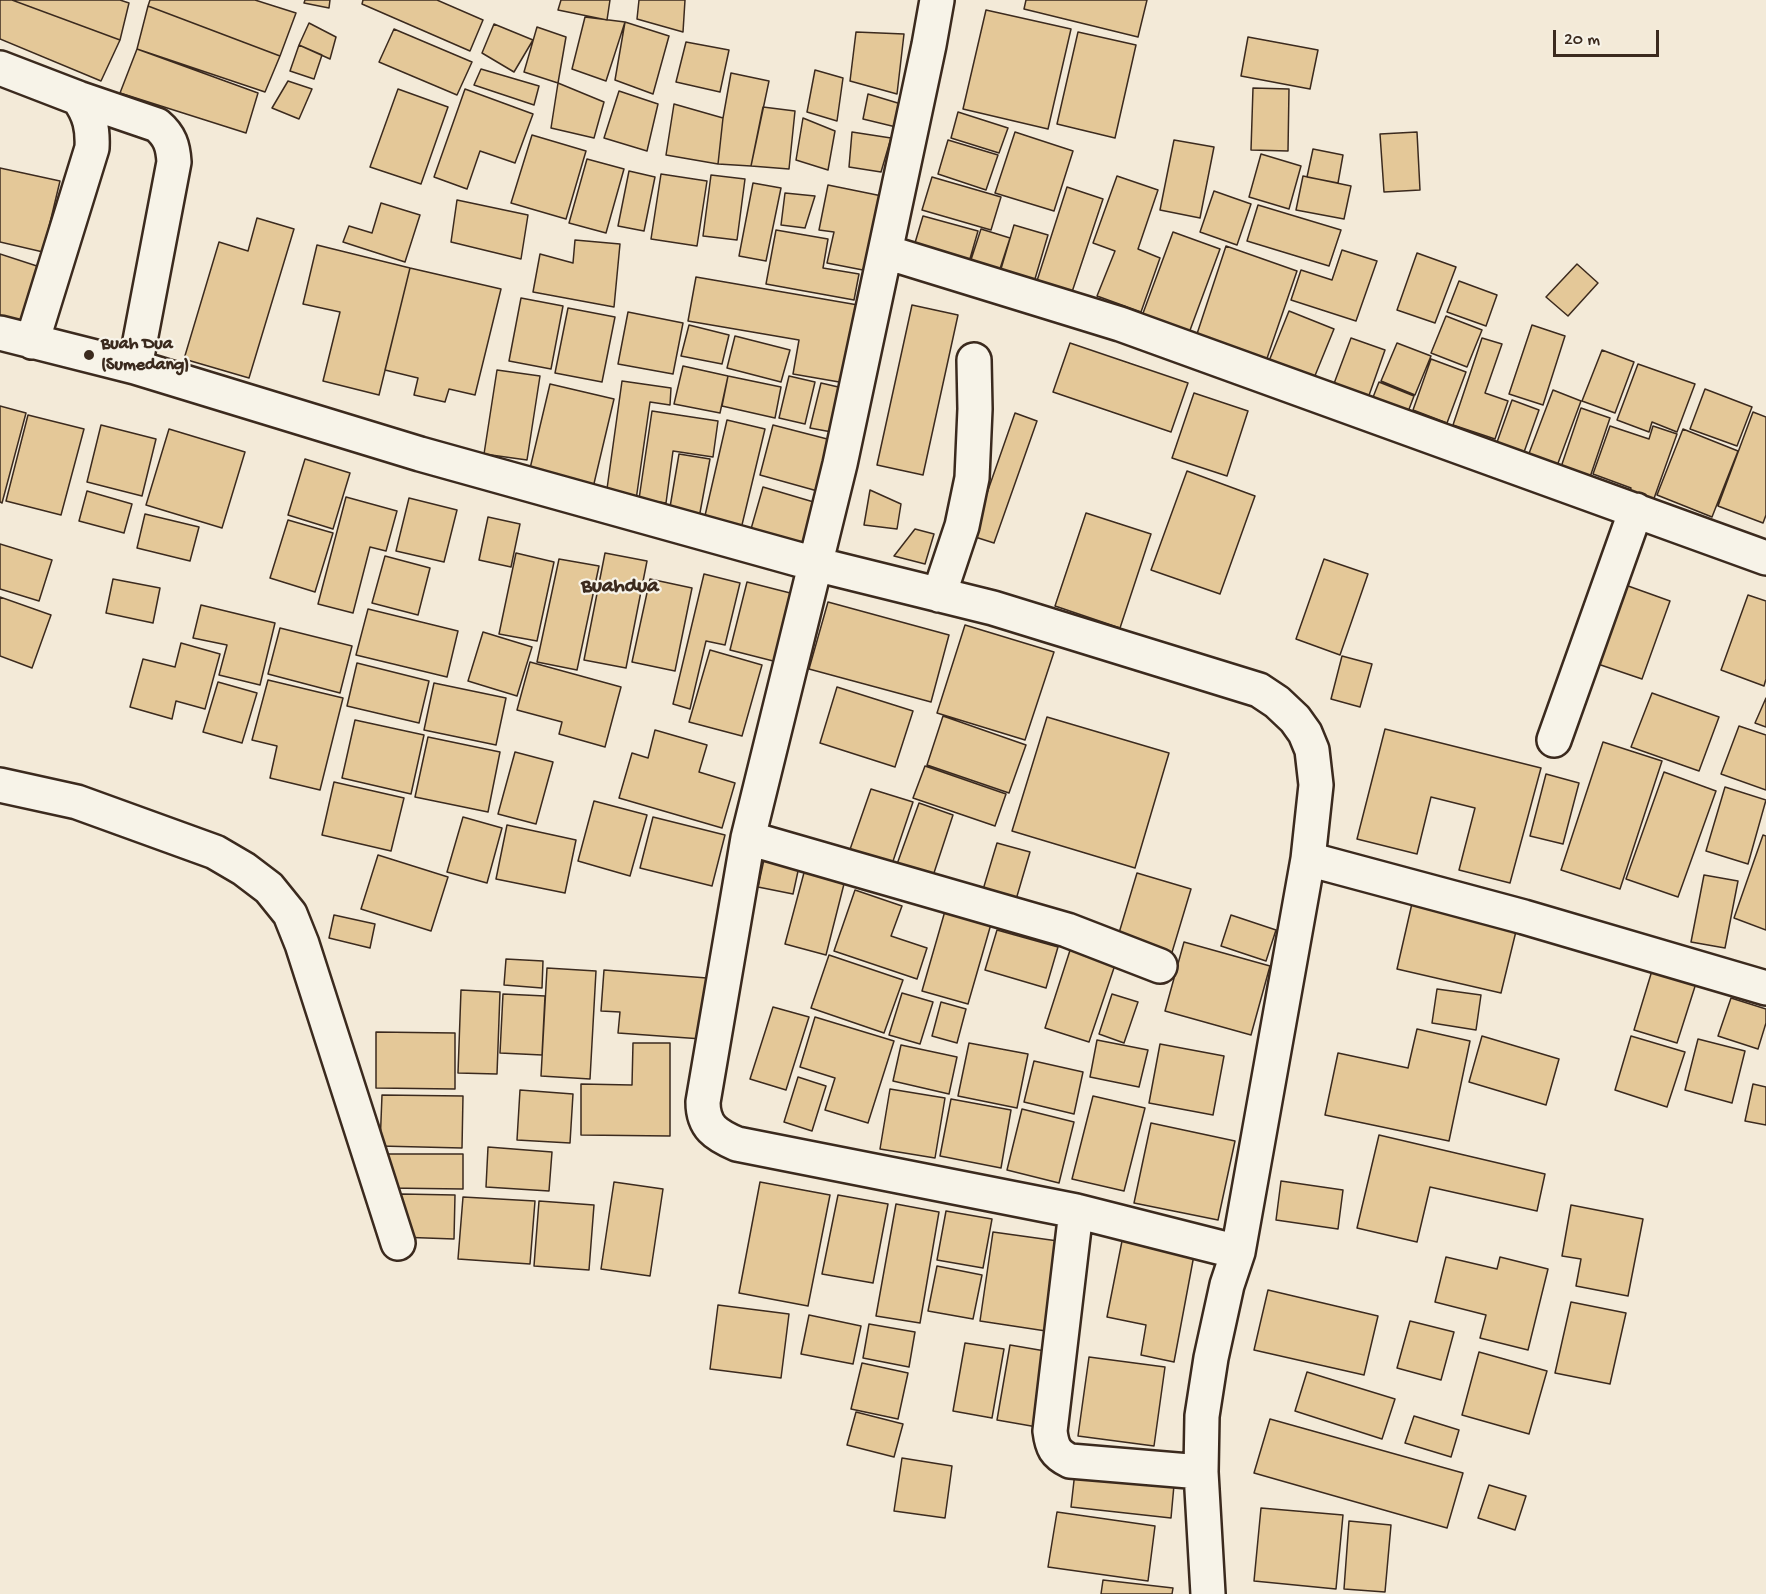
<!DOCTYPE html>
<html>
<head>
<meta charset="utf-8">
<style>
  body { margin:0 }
  #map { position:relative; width:1766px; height:1594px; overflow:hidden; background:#f3ead8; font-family:"Gochi Hand",sans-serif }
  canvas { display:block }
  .scale { position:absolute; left:1553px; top:30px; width:106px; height:27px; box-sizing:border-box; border:3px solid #3b2a1e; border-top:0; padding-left:8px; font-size:18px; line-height:21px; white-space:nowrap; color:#3b2a1e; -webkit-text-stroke:4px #f7f3e8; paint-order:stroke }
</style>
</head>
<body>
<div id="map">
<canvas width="1766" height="1594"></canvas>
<div class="scale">20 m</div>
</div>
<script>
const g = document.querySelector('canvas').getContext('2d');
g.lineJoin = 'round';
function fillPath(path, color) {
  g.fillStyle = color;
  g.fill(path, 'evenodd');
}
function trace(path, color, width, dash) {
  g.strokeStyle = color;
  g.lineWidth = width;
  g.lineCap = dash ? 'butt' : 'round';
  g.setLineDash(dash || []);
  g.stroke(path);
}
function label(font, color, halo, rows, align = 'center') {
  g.font = font + ' "Gochi Hand",sans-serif';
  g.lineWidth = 4.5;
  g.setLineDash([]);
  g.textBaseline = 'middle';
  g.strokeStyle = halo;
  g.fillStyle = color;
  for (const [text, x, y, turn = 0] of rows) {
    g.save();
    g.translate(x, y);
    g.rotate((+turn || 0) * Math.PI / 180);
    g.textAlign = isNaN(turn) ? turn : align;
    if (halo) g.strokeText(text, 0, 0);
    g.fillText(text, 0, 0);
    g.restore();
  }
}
const building = new Path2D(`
  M0 0H12L120 40 101 81 0 39Z
  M12 0H120L129 3 120 40Z
  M150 0H255L296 13 280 56 148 6Z
  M305 0H330L329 8 304 3Z
  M363 0H437L483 20 470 51 362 4Z
  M561 0H610L607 20 558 10Z
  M639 0H685L683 32 637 19Z
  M1026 0H1147L1138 37 1024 9Z
  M148 6 280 56 265 92 137 49Z
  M986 10 1071 29 1048 129 963 109Z
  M585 17 625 22 606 81 572 69Z
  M625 22 669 36 653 94 615 80Z
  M309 23 336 37 330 59 299 45Z
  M494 24 533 40 514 72 482 53Z
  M537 27 566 37 558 83 524 72Z
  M394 29 472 62 457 95 379 62Z
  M856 32 904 34 897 94 850 81Z
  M1078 32 1136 45 1115 138 1057 124Z
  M1248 37 1318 50 1310 89 1241 76Z
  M686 42 729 50 720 92 676 82Z
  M299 45 322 55 314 79 290 71Z
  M137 49 258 93 246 133 120 93Z
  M481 69 539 86 534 105 474 85Z
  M815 70 843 78 837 121 807 112Z
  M731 73 769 81 751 166 718 164 723 118Z
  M288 81 312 89 299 119 272 108Z
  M558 83 604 102 594 138 551 128Z
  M1253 88 1289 89 1288 151 1251 150Z
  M398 89 448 107 421 184 370 167Z
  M465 89 533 114 515 163 480 151 467 189 434 177Z
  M619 91 658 104 647 151 604 138Z
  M868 94 901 104 896 127 863 119Z
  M674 104 723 118 718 164 666 155Z
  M763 107 795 111 789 169 751 166Z
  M958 112 1008 128 999 153 951 138Z
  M803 118 835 131 828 170 796 160Z
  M852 132 891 138 881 172 849 167Z
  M1015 132 1073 151 1054 211 995 193Z
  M1417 132 1420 190 1384 192 1380 134Z
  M532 135 586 151 566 219 511 203Z
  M948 140 998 155 986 190 938 174Z
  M1174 140 1214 147 1200 218 1160 210Z
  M1313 149 1343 155 1338 183 1307 177Z
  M1261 154 1301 166 1289 209 1249 197Z
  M587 159 624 169 606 233 569 223Z
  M0 168 60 181 43 252 0 242Z
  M629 171 655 177 644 231 618 226Z
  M661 174 707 181 697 246 651 239Z
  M711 175 745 179 737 240 703 236Z
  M1117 176 1158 190 1138 249 1160 258 1141 312 1097 296 1115 251 1093 243Z
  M1303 176 1351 186 1344 219 1296 210Z
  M932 177 1001 197 991 230 922 210Z
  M753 183 781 188 766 261 739 256Z
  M828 185 882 196 868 271 827 263 834 232 819 230Z
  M1067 187 1103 199 1070 298 1035 287Z
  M1214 191 1251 204 1237 245 1200 232Z
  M785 193 815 196 805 228 781 225Z
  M457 200 528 215 521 259 451 242Z
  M381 203 420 215 405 262 343 242 349 226 372 233Z
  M1258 205 1341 230 1329 266 1247 241Z
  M923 216 978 231 967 269 912 253Z
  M257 218 294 229 249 378 184 359 219 242 248 251Z
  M1014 225 1048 235 1032 289 998 279Z
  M981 229 1010 238 997 278 968 269Z
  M776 230 828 239 823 268 859 274 854 300 766 284Z
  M1173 232 1220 249 1189 333 1142 316Z
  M575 240 620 244 614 307 533 292 540 254 573 263Z
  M317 245 410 268 379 395 323 381 340 312 303 304Z
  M1226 246 1297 271 1264 367 1194 343Z
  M1342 250 1377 261 1356 321 1291 300 1301 270 1332 280Z
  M1417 253 1456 267 1435 323 1397 310Z
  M0 254 43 268 24 327 0 319Z
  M1577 264 1598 283 1568 316 1546 297Z
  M410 268 501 289 475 395 449 389 445 402 414 395 418 378 385 370Z
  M696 277 858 305 845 383 793 374 799 340 688 321Z
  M1459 281 1497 295 1486 326 1447 312Z
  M521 298 563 306 551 369 509 361Z
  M912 305 958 315 923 475 877 465Z
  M568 308 615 317 602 382 555 373Z
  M1289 311 1334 329 1312 383 1267 366Z
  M628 312 683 323 673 374 618 364Z
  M1446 316 1482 330 1467 367 1431 353Z
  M689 325 729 335 722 364 681 356Z
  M1532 325 1565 336 1543 405 1509 394Z
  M735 336 790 350 781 382 727 368Z
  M1351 338 1385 350 1367 401 1332 389Z
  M1482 338 1502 344 1485 393 1508 401 1495 439 1453 425Z
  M1070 343 1188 383 1171 432 1053 392Z
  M1397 343 1431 356 1415 395 1381 381Z
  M1602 350 1634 362 1615 413 1582 401Z
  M1431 359 1466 372 1447 423 1413 410Z
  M1638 364 1695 384 1677 432 1652 422 1649 432 1617 420Z
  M683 366 728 376 720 413 674 404Z
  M497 370 540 376 527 460 484 454Z
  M728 376 781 387 775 418 722 406Z
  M789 376 815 382 805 424 779 418Z
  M622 381 671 388 670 405 650 402 636 500 606 496Z
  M1379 382 1414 396 1403 425 1368 410Z
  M821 383 847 389 837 433 810 428Z
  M550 384 614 399 592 492 528 477Z
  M1705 389 1752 407 1737 446 1690 429Z
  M1553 390 1581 401 1554 474 1525 464Z
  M1194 393 1248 411 1227 476 1172 458Z
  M1512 400 1539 410 1523 455 1496 445Z
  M0 406 26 413 2 503 0 502Z
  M1581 408 1610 418 1587 486 1558 476Z
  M652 411 718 421 713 457 673 451 666 503 639 499Z
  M1753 412 1766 417V515L1763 523 1718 506Z
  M1015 413 1037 421 994 543 972 536Z
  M28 415 84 429 61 515 6 501Z
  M727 420 765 429 741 529 704 520Z
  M101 425 156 439 142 496 87 482Z
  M773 425 835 441 821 492 760 475Z
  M1610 426 1649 439 1653 426 1677 434 1652 504 1628 496 1631 488 1593 474Z
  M169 429 245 452 222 528 146 505Z
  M1683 429 1738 451 1712 517 1657 495Z
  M679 454 710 459 699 518 669 513Z
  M305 459 350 473 333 529 288 515Z
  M1187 471 1255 496 1220 594 1151 570Z
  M763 487 817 503 802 552 749 536Z
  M870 490 901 504 897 529 864 525Z
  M87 491 132 504 124 533 79 521Z
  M346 497 397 511 386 551 370 547 353 613 318 604Z
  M409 498 457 510 444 562 396 551Z
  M1086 513 1151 534 1120 628 1055 606Z
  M145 514 199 527 190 561 137 548Z
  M488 517 520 524 511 567 479 560Z
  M288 520 333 533 315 592 270 578Z
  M915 529 934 534 925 564 894 556Z
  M0 544 52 560 39 601 0 589Z
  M516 553 554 562 537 641 499 634Z
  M605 553 647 561 626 668 584 660Z
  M385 556 430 568 418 615 372 603Z
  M559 559 599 566 577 670 537 662Z
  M1324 559 1368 574 1340 655 1296 639Z
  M704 574 740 583 725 645 706 641 690 709 673 704Z
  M113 579 160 588 153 623 106 613Z
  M650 579 692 588 675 671 632 662Z
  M747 582 802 596 785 664 730 650Z
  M1617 582 1670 601 1642 679 1589 661Z
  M1748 595 1766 601V679L1764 686 1721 670Z
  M0 597 51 615 32 668 0 656Z
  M828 602 949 635 931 702 809 669Z
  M201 605 275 623 260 685 219 675 227 645 193 638Z
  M368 609 458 631 447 677 356 655Z
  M965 625 1054 652 1025 740 937 713Z
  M280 628 352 646 340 693 268 674Z
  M483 632 532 647 517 696 468 681Z
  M181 643 220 654 205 709 176 701 172 719 130 707 143 659 175 667Z
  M710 650 762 665 742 736 689 722Z
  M1342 656 1372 664 1360 707 1331 699Z
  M530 662 621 687 605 747 559 734 562 722 517 710Z
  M357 663 429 681 419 723 347 706Z
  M268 680 343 698 320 790 270 778 277 746 252 740Z
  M218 682 257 693 242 743 203 732Z
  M434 683 506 698 496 745 424 730Z
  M837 687 913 711 895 767 820 743Z
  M1652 693 1719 717 1699 771 1631 747Z
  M1766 698V727L1755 723Z
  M943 716 1026 745 1009 793 927 765Z
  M1047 717 1169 753 1135 868 1012 831Z
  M355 720 424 735 411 794 342 778Z
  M1739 726 1766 735V790L1721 774Z
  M1385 729 1541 768 1510 883 1459 870 1475 808 1431 797 1417 854 1357 839Z
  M655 730 707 745 699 772 735 783 722 828 619 798 632 753 648 758Z
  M428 737 500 752 488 812 415 797Z
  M1603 742 1662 761 1620 889 1561 870Z
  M515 752 553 762 536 824 498 814Z
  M925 766 1006 794 995 826 913 798Z
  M1664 772 1716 791 1678 897 1626 879Z
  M1546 774 1579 783 1563 844 1530 836Z
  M334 782 404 798 391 851 322 835Z
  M1725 787 1766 800 1748 864 1706 851Z
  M871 789 913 802 889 873 847 858Z
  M594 801 647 815 630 876 578 861Z
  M919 803 953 815 932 879 896 867Z
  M463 817 502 828 487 883 447 872Z
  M653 817 725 835 712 886 640 868Z
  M507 825 576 840 565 893 496 879Z
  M1763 835 1766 836V930L1734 918Z
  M997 843 1030 852 1015 903 982 893Z
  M378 855 448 877 431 931 361 909Z
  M765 855 800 862 793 894 758 887Z
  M805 869 845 880 826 955 785 944Z
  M1137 873 1191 889 1170 959 1116 943Z
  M1704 875 1738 881 1725 948 1691 942Z
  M855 890 902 906 891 936 927 948 917 979 834 951Z
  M1413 899 1518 923 1501 993 1397 969Z
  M945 911 991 924 968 1004 922 991Z
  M334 915 375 924 370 948 329 938Z
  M1231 915 1276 930 1266 961 1221 946Z
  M997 930 1058 947 1046 988 985 970Z
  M1073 941 1118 956 1089 1042 1045 1028Z
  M1184 942 1270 966 1251 1035 1165 1011Z
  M829 955 903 980 884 1033 811 1008Z
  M506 959 543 961 542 988 504 985Z
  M1654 964 1698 977 1677 1043 1634 1030Z
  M547 968 596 971 590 1079 541 1076Z
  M604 970 707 978 702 1039 618 1033 620 1012 601 1011Z
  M1437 989 1481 995 1476 1030 1432 1023Z
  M461 990 500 992 497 1074 458 1073Z
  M902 993 933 1002 920 1044 889 1035Z
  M503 994 545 996 542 1055 500 1053Z
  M1112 994 1138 1002 1124 1043 1099 1034Z
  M1731 998 1766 1009V1023L1758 1049 1718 1036Z
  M941 1002 966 1009 957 1043 932 1036Z
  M773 1007 809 1017 786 1090 750 1079Z
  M815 1017 894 1041 868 1123 825 1110 835 1078 800 1067Z
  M1417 1029 1470 1041 1449 1141 1325 1115 1338 1053 1408 1068Z
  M376 1032 455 1033V1089L376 1088Z
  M1482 1036 1559 1059 1546 1105 1469 1082Z
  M1631 1036 1685 1052 1667 1107 1615 1090Z
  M1698 1039 1745 1051 1732 1103 1685 1090Z
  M1097 1040 1148 1050 1139 1087 1090 1077Z
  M633 1043H670V1136L581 1135V1084L632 1085Z
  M969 1043 1028 1054 1017 1108 958 1096Z
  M1160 1044 1224 1056 1213 1115 1149 1103Z
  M901 1045 957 1057 949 1094 893 1081Z
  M1034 1061 1083 1072 1074 1114 1024 1102Z
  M798 1077 826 1086 812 1131 784 1122Z
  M1753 1084 1766 1087V1125L1745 1121Z
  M890 1089 945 1098 935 1158 880 1149Z
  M520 1090 573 1094 570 1143 517 1140Z
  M382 1095 463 1096 462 1148 380 1146Z
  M1093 1096 1145 1108 1124 1191 1072 1179Z
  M951 1099 1011 1110 1001 1168 940 1156Z
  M1022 1109 1074 1122 1059 1183 1007 1170Z
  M1151 1123 1235 1141 1218 1220 1134 1203Z
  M1379 1135 1545 1174 1537 1211 1430 1187 1417 1242 1357 1228Z
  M488 1147 552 1152 549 1191 486 1187Z
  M388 1154H463V1189L387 1188Z
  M1281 1181 1343 1190 1338 1229 1276 1220Z
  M614 1182 663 1189 650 1276 601 1269Z
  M760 1182 830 1195 808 1306 739 1293Z
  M401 1194 455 1195 454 1239 399 1237Z
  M838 1195 888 1204 873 1283 822 1274Z
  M463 1197 535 1201 530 1264 458 1259Z
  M539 1201 594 1205 589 1270 534 1266Z
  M896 1204 939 1212 920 1323 876 1316Z
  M1571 1205 1643 1219 1628 1296 1576 1286 1581 1259 1562 1256Z
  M946 1211 992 1219 983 1268 937 1260Z
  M993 1232 1058 1241 1046 1331 980 1321Z
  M1122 1241 1194 1255 1174 1362 1141 1355 1146 1325 1107 1317Z
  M1446 1257 1497 1269 1500 1257 1548 1269 1528 1350 1480 1338 1486 1315 1435 1302Z
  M937 1266 982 1275 973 1319 928 1311Z
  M1268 1290 1378 1316 1364 1375 1254 1350Z
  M1571 1302 1626 1313 1610 1384 1555 1373Z
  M718 1305 789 1314 781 1378 710 1369Z
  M809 1315 861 1326 853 1364 801 1354Z
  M1410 1321 1454 1332 1441 1380 1397 1368Z
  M869 1324 915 1332 909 1367 863 1358Z
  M965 1343 1004 1349 992 1418 953 1411Z
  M1010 1345 1051 1352 1037 1427 997 1420Z
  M1479 1352 1547 1371 1529 1434 1462 1415Z
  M1089 1357 1165 1367 1154 1446 1078 1436Z
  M862 1363 908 1373 898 1419 851 1409Z
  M1307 1372 1395 1399 1382 1439 1295 1411Z
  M856 1412 903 1424 894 1457 847 1445Z
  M1414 1416 1459 1430 1451 1457 1405 1443Z
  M1270 1419 1463 1473 1447 1528 1254 1473Z
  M902 1458 952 1466 945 1518 894 1511Z
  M1076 1463 1175 1474 1171 1518 1071 1507Z
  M1489 1485 1526 1496 1515 1530 1478 1518Z
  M1261 1508 1343 1515 1336 1589 1254 1581Z
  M1057 1512 1155 1526 1148 1581 1048 1567Z
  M1349 1521 1391 1525 1385 1592 1344 1589Z
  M1103 1580 1173 1588 1172 1594H1101Z`);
fillPath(building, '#e4c898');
trace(building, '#3b2a1e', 1.5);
const minor = new Path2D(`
  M937 0 929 45 840 464 748 838 703 1102C703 1127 716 1135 737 1144L1076 1211 1238 1252
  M0 68 78 98C90 114 93 129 92 148L32 342
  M78 98 157 125C170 136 173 146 174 162L135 367
  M886 252 1120 324 1766 558
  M0 333 135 367 420 454 815 564 993 608 1259 690 1277 702 1295 719 1305 733 1312 750 1316 785 1308 859 1238 1252 1227 1285 1211 1358 1202 1416 1201 1472 1208 1594
  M939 595 962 526 972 478 975 409 974 360
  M1554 740 1636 510
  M0 785 77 802 215 852 244 869 269 888 290 914 302 944 398 1243
  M748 838 1067 930 1160 966
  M1308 859 1524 917 1766 988
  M1076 1211 1050 1431C1052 1447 1055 1454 1070 1461L1201 1472`);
trace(minor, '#3b2a1e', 38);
trace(minor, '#f7f3e8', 33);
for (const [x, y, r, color] of [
  [89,355,6,"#3b2a1e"]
]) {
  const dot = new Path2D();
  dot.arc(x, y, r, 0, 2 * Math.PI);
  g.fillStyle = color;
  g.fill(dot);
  trace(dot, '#f7f3e8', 2);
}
label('bold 18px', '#3b2a1e', '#f7f3e8', [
  ["Buah Dua",101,345],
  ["(Sumedang)",101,366]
], 'left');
label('bold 21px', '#3b2a1e', '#f7f3e8', [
  ["Buahdua",620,588]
]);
</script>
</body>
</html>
